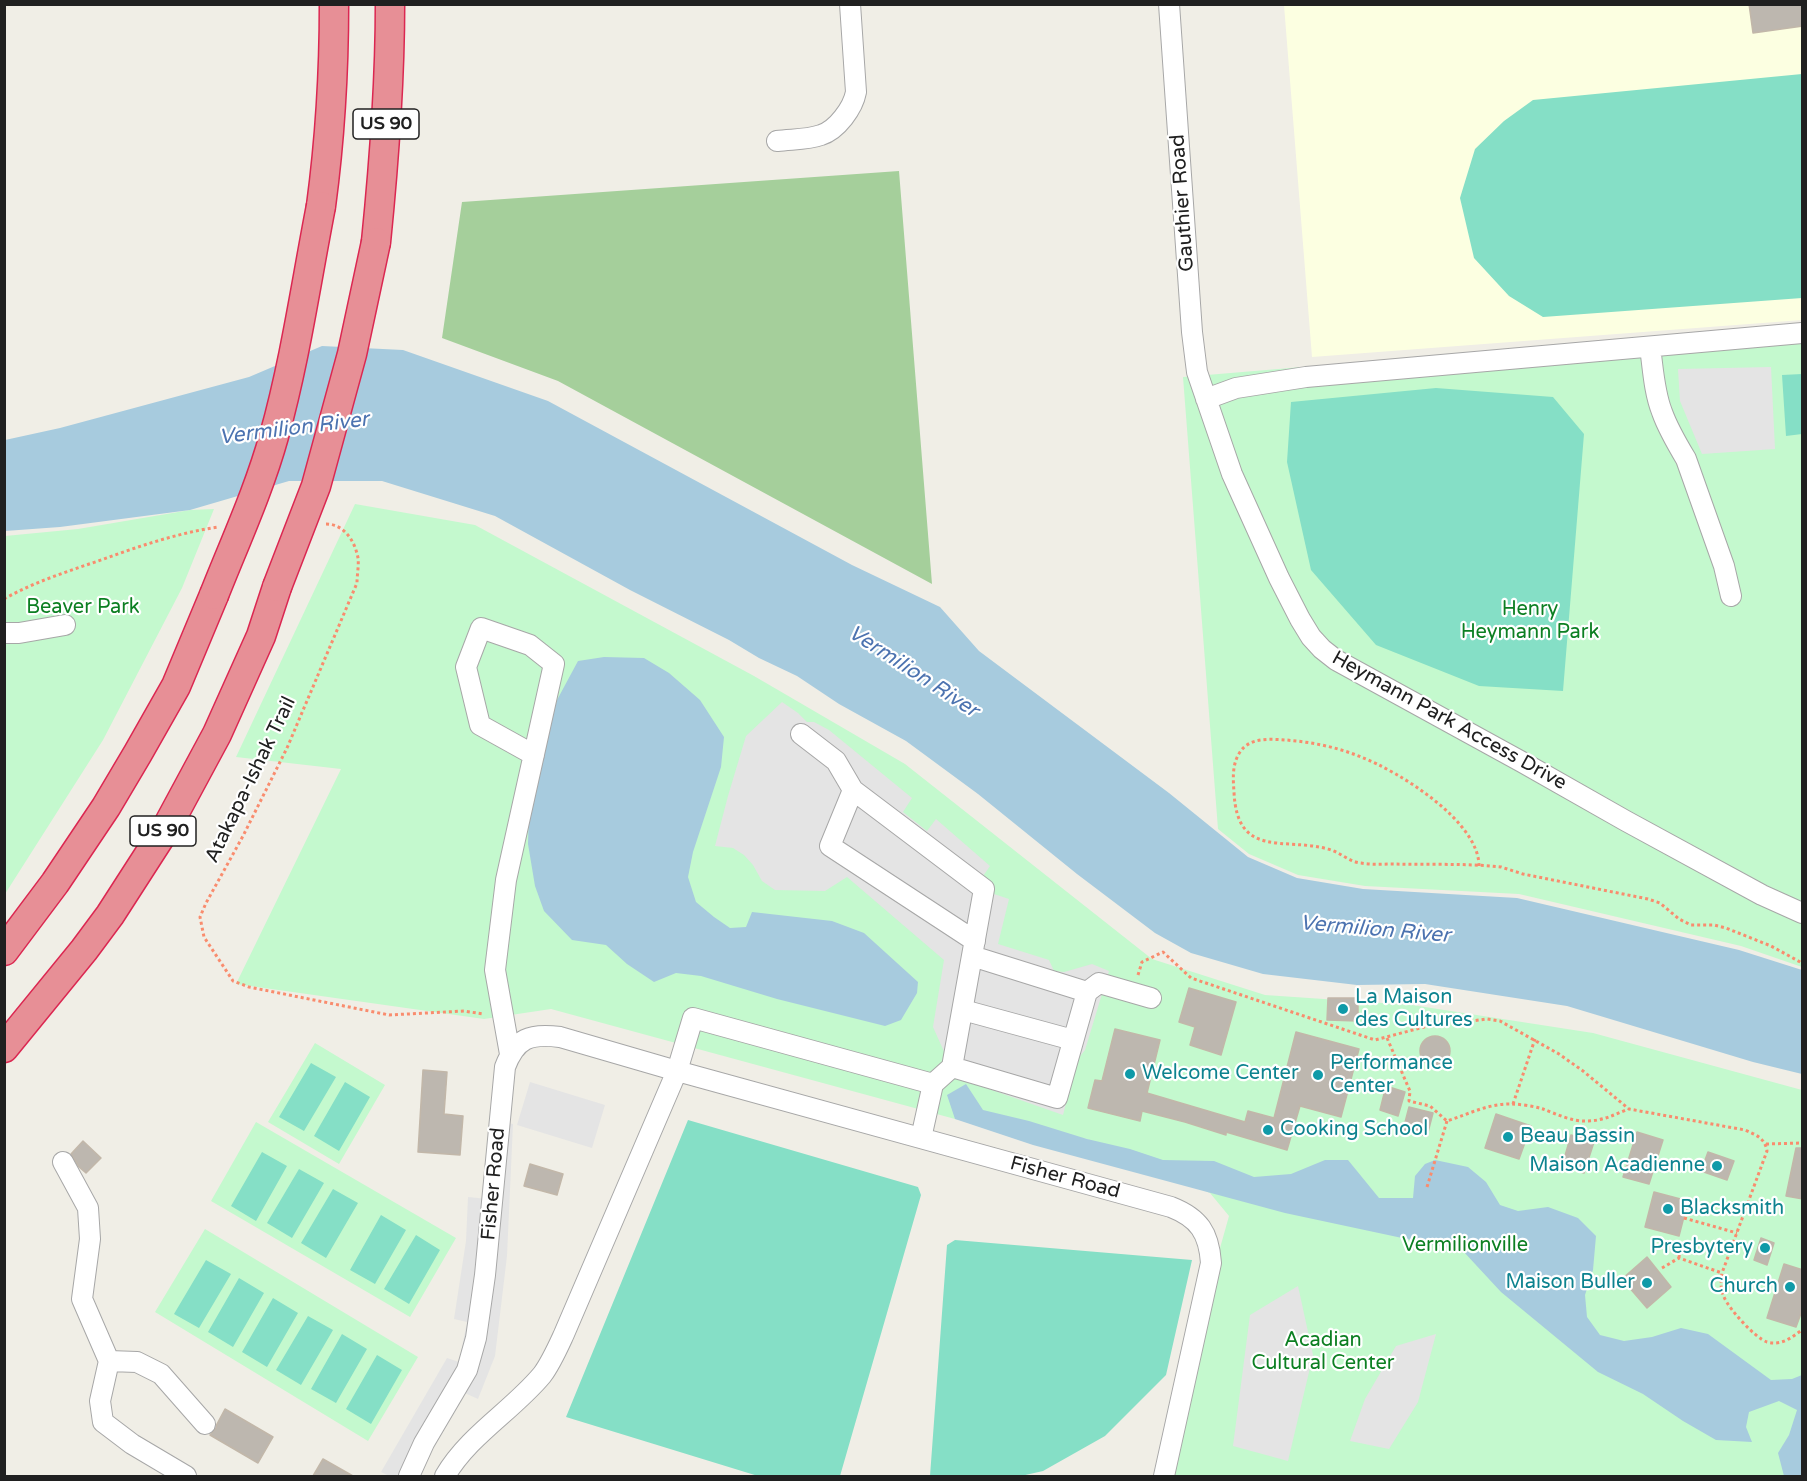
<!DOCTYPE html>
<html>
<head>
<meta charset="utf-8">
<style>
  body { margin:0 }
  #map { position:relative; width:1807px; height:1481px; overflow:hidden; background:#f0eee6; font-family:"Varela Round",sans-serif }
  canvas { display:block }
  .frame { position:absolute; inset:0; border:6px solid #202020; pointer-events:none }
</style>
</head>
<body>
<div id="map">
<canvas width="1807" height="1481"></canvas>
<div class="frame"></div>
</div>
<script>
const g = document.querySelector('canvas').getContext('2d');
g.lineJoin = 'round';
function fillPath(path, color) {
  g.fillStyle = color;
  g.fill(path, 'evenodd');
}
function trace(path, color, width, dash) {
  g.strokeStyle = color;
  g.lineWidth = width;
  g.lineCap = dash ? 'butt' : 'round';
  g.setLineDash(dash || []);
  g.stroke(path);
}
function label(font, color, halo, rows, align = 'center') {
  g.font = font + ' "Varela Round",sans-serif';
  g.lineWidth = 4.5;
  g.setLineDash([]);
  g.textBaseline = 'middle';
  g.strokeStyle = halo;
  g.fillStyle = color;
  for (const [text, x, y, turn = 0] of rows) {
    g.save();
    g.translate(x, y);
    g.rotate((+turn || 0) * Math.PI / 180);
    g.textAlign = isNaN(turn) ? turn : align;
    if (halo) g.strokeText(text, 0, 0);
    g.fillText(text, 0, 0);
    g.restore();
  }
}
fillPath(new Path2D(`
  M1284 5H1802V320L1312 357Z`), '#fcffe1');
fillPath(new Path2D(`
  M899 171 932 584 558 381 442 338 462 202Z`), '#a5cf9b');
fillPath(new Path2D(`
  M1802 325V967L1741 946 1519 894 1365 886 1298 875 1249 854 1218 829 1183 377Z
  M355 504 475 525 754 676 905 764 1152 959 1265 995 1412 1005 1593 1033 1802 1090V1476H1171L1213 1273 1229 1216 1210 1193 1087 1139 955 1119 551 1009 484 1019 236 984 341 769 236 757Z
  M214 509 182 588 103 740 5 894V536L78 529 190 510Z
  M315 1043 385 1085 339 1164 268 1122Z
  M256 1122 456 1238 410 1317 211 1201Z
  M205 1229 418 1357 368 1441 155 1312Z`), '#c4f9ce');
fillPath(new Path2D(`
  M1802 74V298L1543 317 1509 296 1474 258 1460 198 1475 149 1504 121 1533 100Z
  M1802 374V434L1786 436 1782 375Z
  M1436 388 1553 397 1584 434 1563 691 1479 686 1376 645 1311 570 1287 462 1291 402Z
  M311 1063 336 1077 304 1131 279 1117Z
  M345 1082 370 1097 339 1151 314 1136Z
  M688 1120 918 1187 921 1195 840 1476H758L566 1417Z
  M262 1152 287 1166 256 1221 231 1206Z
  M299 1169 324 1183 292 1238 267 1223Z
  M333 1189 358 1203 326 1258 301 1243Z
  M381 1215 406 1230 375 1284 350 1270Z
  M416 1235 440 1250 409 1304 384 1289Z
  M955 1240 1192 1260 1166 1375 1105 1436 1043 1471 1021 1476H930L947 1245Z
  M206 1260 231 1274 199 1328 174 1314Z
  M239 1278 264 1293 233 1347 208 1332Z
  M273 1298 298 1313 267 1367 242 1352Z
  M308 1316 333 1330 301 1385 276 1370Z
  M342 1334 367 1349 336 1403 311 1389Z
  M377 1355 402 1370 371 1424 346 1409Z`), '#85dfc6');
fillPath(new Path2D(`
  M1771 367 1775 449 1702 454 1680 401 1678 369Z
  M782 702 798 713 807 722H814L829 730 912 798 903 812 927 831 936 819 990 866 981 879 994 894 1009 899 998 944 1049 960 1054 971 1064 972 1092 964 1109 971 1085 1050 1077 1060 1063 1115 952 1076 946 1056 933 1027 944 960 847 877 825 891 775 890 762 881 753 865 744 855 733 848 715 846 728 796 746 736Z
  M530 1082 605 1105 592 1148 517 1125Z
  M495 1121 513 1124 507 1256 495 1356 478 1399 456 1389 399 1476H389L381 1472 447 1358 459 1362 467 1322 454 1319 466 1241 468 1197 488 1199Z
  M1298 1286 1313 1355 1288 1461 1233 1446 1250 1315Z
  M1436 1334 1418 1402 1389 1449 1350 1441 1365 1399 1396 1346Z`), '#e4e4e4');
fillPath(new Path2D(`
  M322 346 403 350 548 401 852 565 940 607 979 651 1169 793 1248 857 1297 878 1363 889 1517 898 1739 950 1802 970V1074L1753 1062 1567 1006 1425 984 1357 985 1263 974 1191 953 1155 933 1077 874 978 794 906 741 839 704 797 676 759 658 729 640 630 590 495 516 382 481H289L190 510 60 527 5 531V440L60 428 249 377Z
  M604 657 644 658 669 673 700 700 724 737 721 767 693 852 688 877 696 902 714 917 730 928 746 927 752 912 832 921 864 933 918 982 917 993 901 1020 885 1026 777 999 701 976 676 973 654 982 627 964 606 945 572 940 544 911 535 886 528 844 529 810 541 757 557 700 578 661Z
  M966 1084 983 1110 1029 1121 1087 1139 1130 1149 1163 1160 1214 1161 1254 1177 1291 1174 1325 1160H1348L1379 1198H1413L1415 1176 1425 1164 1435 1160 1468 1167 1486 1182 1500 1205 1518 1211 1548 1207 1578 1218 1596 1236 1593 1270 1585 1295 1587 1317 1600 1335 1624 1341 1652 1337 1681 1328 1708 1334 1771 1380 1792 1379 1802 1375V1476H1784L1778 1453 1789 1435 1797 1410 1779 1401 1749 1412 1746 1427 1752 1442 1716 1440 1683 1421 1643 1394 1598 1372 1501 1292 1463 1251 1285 1213 1033 1145 955 1119 947 1095Z`), '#a7cbde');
const building = new Path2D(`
  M1749 4H1803V26L1753 33Z
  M1189 988 1236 1002 1221 1055 1190 1045 1195 1027 1179 1022Z
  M1328 998H1358V1021L1327 1020Z
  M1115 1029 1160 1040 1147 1093 1245 1122 1248 1111 1274 1118 1296 1032 1359 1049 1341 1117 1300 1106 1287 1150 1226 1132V1135L1185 1122 1142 1111 1140 1121 1088 1108 1095 1080 1102 1081Z
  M1420 1051a15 15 0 1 1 30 0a15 15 0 1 1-30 0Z
  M423 1070 447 1072 444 1114 463 1116 460 1155 418 1152Z
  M1386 1086 1405 1092 1398 1116 1380 1110Z
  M1409 1107 1433 1113 1427 1136 1403 1130Z
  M1496 1114 1531 1126 1519 1159 1485 1148Z
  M1637 1132 1663 1140 1649 1184 1623 1177Z
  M1571 1135 1594 1142 1584 1173 1562 1166Z
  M83 1141 101 1158 86 1173 79 1167 71 1154Z
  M1796 1148H1803V1199L1786 1196Z
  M1708 1152 1734 1161 1727 1180 1701 1171Z
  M530 1164 563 1174 557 1195 524 1186Z
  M1654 1192 1688 1201 1679 1236 1645 1227Z
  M1761 1238 1774 1243 1767 1265 1754 1260Z
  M1647 1257 1671 1287 1647 1308 1622 1279Z
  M1784 1264 1803 1270V1308L1796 1327 1767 1318Z
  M225 1409 273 1437 258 1463 210 1435 216 1428 217 1424Z
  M323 1459 353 1476H313Z`);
fillPath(building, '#bdb7af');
trace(building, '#c2b7a9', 1.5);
const minor = new Path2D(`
  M1169 4 1192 332 1197 372 1232 474 1279 578 1300 619 1311 637 1322 649 1336 660 1522 762 1626 821 1762 895 1802 913
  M777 141C791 139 807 140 821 135 837 130 853 108 856 92L850 4
  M1650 347C1653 368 1654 392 1662 412 1668 429 1677 444 1686 459L1724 566 1731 596
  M1206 399 1236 388 1306 377 1802 333
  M4 633H19L65 625
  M801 734 836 761 853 790
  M1087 992 1099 983 1151 998
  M963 1010 1073 1040
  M510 1054 495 970 506 880 554 664 530 645 481 628 466 667 480 725 534 755
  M952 1067 1057 1098 1087 992 972 956
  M921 1138 933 1084 952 1067 984 889 853 790 830 846 975 941
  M63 1162 88 1208 90 1239 82 1299 109 1361 100 1401 103 1422 132 1444 186 1476
  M109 1361 137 1362 161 1374 205 1424
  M409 1476 424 1443 467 1370 476 1338 485 1275 505 1067C516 1038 530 1033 560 1037L677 1071 1171 1207C1199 1218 1209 1233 1211 1263L1164 1476
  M445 1476C469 1435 512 1411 542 1375 551 1363 558 1347 564 1334L677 1071 693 1018 933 1084`);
const highway = new Path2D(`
  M321 206C330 139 334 72 334 4
  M376 242C384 163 390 84 390 4
  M4 951 55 883 106 807 138 753 176 686 214 595
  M4 1048 84 950 110 915 168 825 217 734 261 636 277 587`);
trace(minor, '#a7a7a7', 22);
trace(highway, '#db2751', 31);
trace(new Path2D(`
  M326 524C344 524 355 541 358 558 359 565 357 575 357 583L287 748 243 836 206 903 200 917 204 937 233 981 249 987 389 1015 464 1011 483 1014
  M4 599C34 582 66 572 98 561 137 547 177 533 218 527
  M1479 866C1479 821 1398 771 1361 757 1337 747 1311 742 1286 740 1270 739 1250 737 1240 752 1232 764 1233 778 1234 792 1237 859 1284 837 1328 849 1340 852 1349 862 1361 863 1371 865 1382 864 1393 864 1428 865 1466 863 1501 867L1523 874 1648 899 1660 903 1679 919 1691 925H1714L1726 928 1771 946 1802 963
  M1138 975 1142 962 1163 952 1191 978 1375 1040 1424 1027 1487 1019 1500 1021 1559 1054 1583 1071 1629 1109 1745 1130C1756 1135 1765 1138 1767 1151L1722 1273C1721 1281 1720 1289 1724 1297 1729 1309 1755 1338 1767 1342 1782 1346 1792 1337 1802 1330
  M1387 1038 1410 1091 1409 1101 1430 1106 1447 1121C1469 1114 1487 1104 1510 1104 1520 1104 1533 1106 1543 1109 1556 1114 1573 1122 1587 1121 1602 1121 1614 1115 1628 1109
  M1513 1104 1535 1039
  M1766 1144 1802 1143
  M1427 1187 1447 1121
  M1684 1218 1737 1233
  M1679 1258 1680 1242
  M1662 1268 1679 1258 1722 1273`), '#f98c6e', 3, [3, 3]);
trace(minor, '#fff', 20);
trace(highway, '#e78f96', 28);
const highwayBridge = new Path2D(`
  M277 587 316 486 352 354 376 242
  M214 595C235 542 259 490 274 436 295 361 306 283 321 206`);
trace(highwayBridge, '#db2751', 31, []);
trace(highwayBridge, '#e78f96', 28);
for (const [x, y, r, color] of [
  [1343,1009,6,"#0f9aa8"],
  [1130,1074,6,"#0f9aa8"],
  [1318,1075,6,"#0f9aa8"],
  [1268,1130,6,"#0f9aa8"],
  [1508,1137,6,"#0f9aa8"],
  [1717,1166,6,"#0f9aa8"],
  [1668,1209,6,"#0f9aa8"],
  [1765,1248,6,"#0f9aa8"],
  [1647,1283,6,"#0f9aa8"],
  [1790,1287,6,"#0f9aa8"]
]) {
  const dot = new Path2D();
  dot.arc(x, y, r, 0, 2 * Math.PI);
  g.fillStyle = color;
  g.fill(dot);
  trace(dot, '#fff', 2);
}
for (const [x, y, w] of [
  [386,124,66],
  [163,831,66]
]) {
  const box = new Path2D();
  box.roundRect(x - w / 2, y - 15, w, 30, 4.5);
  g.fillStyle = '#fff';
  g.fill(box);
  trace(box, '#202020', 1.5);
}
label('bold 18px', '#202020', null, [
  ["US 90",386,124],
  ["US 90",163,831]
]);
label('20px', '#202020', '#fff', [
  ["Gauthier Road",1183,203,-94],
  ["Heymann Park Access Drive",1449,721,29],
  ["Atakapa-Ishak Trail",251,780,-64],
  ["Fisher Road",1065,1178,15],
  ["Fisher Road",494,1184,-85]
]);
label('20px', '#0c7f22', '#fff', [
  ["Beaver Park",83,608],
  ["Henry",1530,610],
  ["Heymann Park",1530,633],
  ["Vermilionville",1465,1246],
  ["Acadian",1323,1341],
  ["Cultural Center",1323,1364]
]);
label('20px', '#0d838f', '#fff', [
  ["La Maison",1355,998],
  ["des Cultures",1355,1021],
  ["Performance",1330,1064],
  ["Center",1330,1087],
  ["Welcome Center",1142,1074],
  ["Cooking School",1280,1130],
  ["Beau Bassin",1520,1137],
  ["Maison Acadienne",1705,1166,"right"],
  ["Blacksmith",1680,1209],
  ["Presbytery",1753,1248,"right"],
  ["Maison Buller",1635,1283,"right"],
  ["Church",1778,1287,"right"]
], 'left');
label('italic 21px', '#4c73b0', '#fff', [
  ["Vermilion River",294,429,-7],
  ["Vermilion River",913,672,33],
  ["Vermilion River",1375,930,5]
]);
</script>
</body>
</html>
